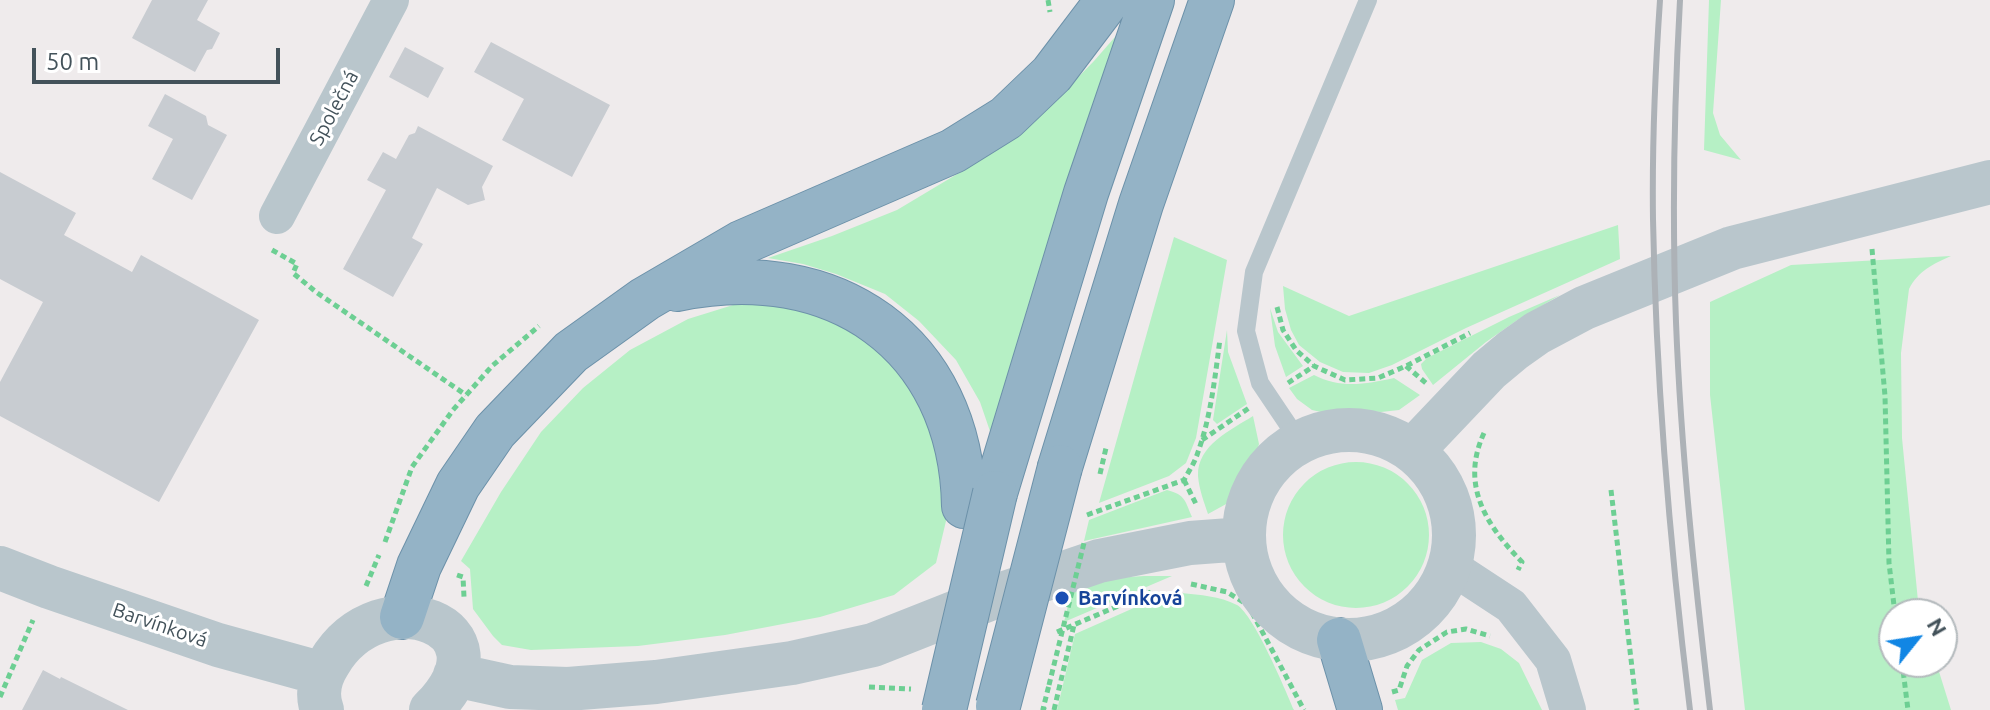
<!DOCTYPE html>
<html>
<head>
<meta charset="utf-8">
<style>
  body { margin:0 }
  #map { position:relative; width:1990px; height:710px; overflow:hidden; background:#efebec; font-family:Ubuntu,sans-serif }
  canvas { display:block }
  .north { position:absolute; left:1878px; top:598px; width:80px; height:80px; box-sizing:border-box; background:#fff; border:2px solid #b4babd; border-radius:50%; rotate:60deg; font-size:22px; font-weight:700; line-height:32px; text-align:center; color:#43525a }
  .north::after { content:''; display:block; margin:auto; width:28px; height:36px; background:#1186e4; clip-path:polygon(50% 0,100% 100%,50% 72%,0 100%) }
  .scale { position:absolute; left:32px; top:48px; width:248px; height:36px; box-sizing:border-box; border:4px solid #43525a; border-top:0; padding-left:10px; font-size:24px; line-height:28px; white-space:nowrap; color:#43525a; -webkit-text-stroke:6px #fff; paint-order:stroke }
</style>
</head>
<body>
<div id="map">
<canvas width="1990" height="710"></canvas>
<div class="north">N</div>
<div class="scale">50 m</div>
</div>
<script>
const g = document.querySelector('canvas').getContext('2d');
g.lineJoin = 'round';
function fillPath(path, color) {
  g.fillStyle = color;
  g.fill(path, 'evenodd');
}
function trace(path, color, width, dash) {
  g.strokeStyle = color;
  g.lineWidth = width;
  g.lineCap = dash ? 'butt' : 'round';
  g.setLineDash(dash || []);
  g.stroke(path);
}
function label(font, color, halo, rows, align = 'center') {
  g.font = font + ' Ubuntu,sans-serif';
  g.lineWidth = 6;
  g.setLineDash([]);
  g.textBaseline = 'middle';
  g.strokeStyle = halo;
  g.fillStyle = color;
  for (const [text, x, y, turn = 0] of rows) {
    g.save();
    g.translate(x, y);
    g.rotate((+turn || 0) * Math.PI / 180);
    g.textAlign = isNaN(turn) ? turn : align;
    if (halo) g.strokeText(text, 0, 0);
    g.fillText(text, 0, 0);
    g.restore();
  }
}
fillPath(new Path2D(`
  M1709 0H1721L1713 113 1720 135 1741 160 1704 150Z
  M1122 29 992 437 980 402 956 360 919 321 885 294 836 274 803 264 768 258 832 236 897 210 989 155 1044 112 1094 61Z
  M1618 225 1620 259 1466 328 1392 365 1369 373 1343 372 1320 362 1299 345 1291 330 1285 309 1283 286 1349 316Z
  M1174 237 1227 260 1196 438 1186 463 1169 476 1099 503Z
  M1951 256C1933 264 1918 271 1909 289L1901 353 1902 438 1918 601 1922 614H1894V662H1936L1951 710H1745L1710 395V302L1791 265Z
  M1560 295 1516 321 1486 342 1433 385 1422 369 1421 364 1427 358 1509 317Z
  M746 301 812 309 864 332 936 419 951 500 936 563 894 595 820 617 725 635 638 646 531 650 502 645 493 636 473 609 470 569 461 561 501 492 541 432 583 388 630 350 688 319Z
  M1270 308 1278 332 1303 366 1286 377 1275 346Z
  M1227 330 1228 352 1247 404 1217 424 1213 420Z
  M1314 375C1341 389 1366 384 1394 378L1420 395 1399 410 1381 412 1354 410 1325 413 1312 410 1297 399 1289 388Z
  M1253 416 1259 444 1253 464 1244 484 1228 503 1208 514C1204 502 1199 489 1198 476 1197 445 1231 430 1253 416Z
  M1283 535a73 73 0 1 1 146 0a73 73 0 1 1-146 0Z
  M1167 490C1186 495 1185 501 1192 517L1084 541 1089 520Z
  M1144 576H1172L1064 622 1072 589 1114 578Z
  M1181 593C1201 595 1219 596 1237 605 1254 615 1285 689 1294 710H1057L1075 634 1136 607Z
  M1481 642 1501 649 1519 663 1542 710H1398L1395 700 1405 698 1422 660 1451 643Z`), '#b6f0c5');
fillPath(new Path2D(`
  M152 0H208L197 20 220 33 212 49 207 50 195 72 132 38Z
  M491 42 610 105 572 177 502 140 524 99 474 72Z
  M405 47 444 68 428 98 389 77Z
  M165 94 206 116 208 125 227 135 192 200 152 179 173 139 148 126Z
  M418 126 493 166 482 187 485 200 468 205 437 188 412 238 423 244 393 297 343 269 386 190 367 180 383 152 396 159 409 135 415 133Z
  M0 172 76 213 64 235 132 272 141 255 259 320 159 502 0 416V382L43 302 0 279Z
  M43 670 60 679 61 677 128 710H22Z`), '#c8ccd1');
const trunk = new Path2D(`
  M677 289C833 256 961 342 964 506
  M1060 467 1141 204 1212 0
  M995 493 1086 193 1152 0
  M402 617 419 566 458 485 495 431 571 352 645 299 741 243 953 151 1006 118 1052 74 1108 0
  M1339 640 1360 710`);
trace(trunk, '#6c91a9', 46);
trace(new Path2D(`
  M1048 0 1050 12
  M1872 249 1885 396 1889 563 1895 614
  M272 250 297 264 293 273 316 292 466 395
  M1277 307 1283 330 1296 350 1314 366 1345 380 1378 378 1406 366 1470 333
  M1406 366 1427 384
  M1288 383 1314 366
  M1484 433C1460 485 1486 525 1522 562L1518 570
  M1202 440 1249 408
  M1184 480 1196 504
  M1611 490 1637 710
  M1087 515 1184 480C1189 471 1195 462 1198 452 1211 416 1215 377 1220 339
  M385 542 412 467 453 410 492 366 539 326
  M457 575 463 577 464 597
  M1191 584 1227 592 1248 605 1304 710
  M366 586 379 555
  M1057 632 1151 592
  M1902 662 1908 710
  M869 687 911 689
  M1392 692 1399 690 1407 666 1419 650 1447 632 1466 629 1490 636
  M0 697 33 620
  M1046 710 1043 709 1049 685
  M1054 710 1074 625`), '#6dcf93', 5, [6, 4]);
trace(new Path2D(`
  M1299 441 1260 383 1246 331 1254 272 1368 0`), '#b9c6cc', 18);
trace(new Path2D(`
  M277 216 391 0
  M1450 566 1511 606 1553 660 1568 710`), '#b9c6cc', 36);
trace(new Path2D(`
  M1244 535a105 105 0 1 1 210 0a105 105 0 1 1-210 0Z
  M1413 450 1489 370 1513 350 1537 333 1584 308 1732 248 1990 182
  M0 568 49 587 218 645 323 674
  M455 675 510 687 568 689 656 682 792 663 873 645 1002 594 1099 561 1190 543 1244 539
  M322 710C316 694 320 677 329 663 380 576 517 625 431 710`), '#b9c6cc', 44);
trace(trunk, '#94b3c6', 44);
trace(new Path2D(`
  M1660 0C1655 73 1652 146 1653 219 1656 383 1670 547 1690 710
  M1680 0C1674 107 1672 215 1676 322 1681 452 1695 581 1710 710`), '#adb2b7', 6);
const trunkBridge = new Path2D(`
  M998 706 1060 467
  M944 710 995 493`);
trace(trunkBridge, '#6c91a9', 46, []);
trace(new Path2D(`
  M1100 474 1106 448
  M1049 685 1084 543`), '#6dcf93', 5, [6, 4]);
trace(trunkBridge, '#94b3c6', 44);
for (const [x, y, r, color] of [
  [1062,598,8,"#1a4fb4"]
]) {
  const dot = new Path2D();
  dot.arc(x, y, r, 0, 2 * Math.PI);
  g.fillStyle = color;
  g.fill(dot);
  trace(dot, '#fff', 3);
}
label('20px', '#43525a', '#fff', [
  ["Společná",334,108,-62],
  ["Barvínková",160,625,19]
]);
label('bold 20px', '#164399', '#fff', [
  ["Barvínková",1078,598]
], 'left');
</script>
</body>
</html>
